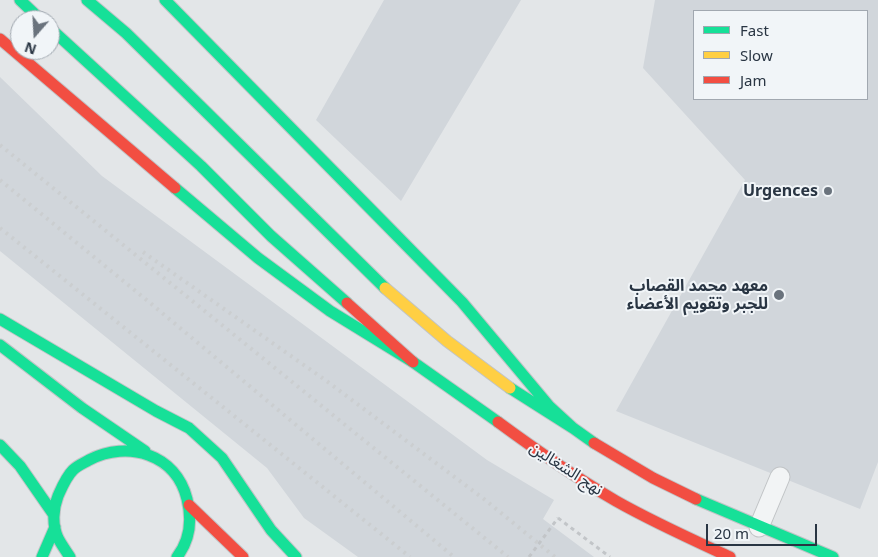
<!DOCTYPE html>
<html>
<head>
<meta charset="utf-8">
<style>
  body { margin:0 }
  #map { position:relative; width:878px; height:557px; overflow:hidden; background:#e3e6e8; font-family:"Noto Sans",sans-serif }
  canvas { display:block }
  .legend { position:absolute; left:693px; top:10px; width:175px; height:90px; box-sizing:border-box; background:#f1f5f8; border:1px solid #a1a8b0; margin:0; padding:6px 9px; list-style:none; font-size:15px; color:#293543 }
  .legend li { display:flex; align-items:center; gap:10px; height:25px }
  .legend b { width:25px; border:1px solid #a1a8b0 }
  .north { position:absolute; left:10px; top:10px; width:50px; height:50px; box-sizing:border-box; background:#f1f5f8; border:1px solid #a1a8b0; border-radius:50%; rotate:199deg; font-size:14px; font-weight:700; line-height:20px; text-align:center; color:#293543 }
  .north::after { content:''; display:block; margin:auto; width:18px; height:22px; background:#6a737d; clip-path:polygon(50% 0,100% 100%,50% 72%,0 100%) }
  .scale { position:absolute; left:706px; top:524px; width:111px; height:22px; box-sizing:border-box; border:2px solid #293543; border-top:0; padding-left:6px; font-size:15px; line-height:18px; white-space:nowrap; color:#293543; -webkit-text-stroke:4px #f1f5f8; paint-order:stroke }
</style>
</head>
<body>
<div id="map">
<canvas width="878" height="557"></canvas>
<ul class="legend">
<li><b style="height:6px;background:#16e098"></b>Fast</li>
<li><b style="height:6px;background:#ffcf43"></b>Slow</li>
<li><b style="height:6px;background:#f24e42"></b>Jam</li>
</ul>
<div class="north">N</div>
<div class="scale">20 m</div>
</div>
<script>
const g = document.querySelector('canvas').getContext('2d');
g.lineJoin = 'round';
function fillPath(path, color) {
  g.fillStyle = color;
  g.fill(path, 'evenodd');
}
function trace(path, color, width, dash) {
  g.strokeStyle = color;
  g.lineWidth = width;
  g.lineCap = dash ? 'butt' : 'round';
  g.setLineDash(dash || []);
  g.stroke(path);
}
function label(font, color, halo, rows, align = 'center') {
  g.font = font + ' "Noto Sans","Noto Sans Arabic",sans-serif';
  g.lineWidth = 4;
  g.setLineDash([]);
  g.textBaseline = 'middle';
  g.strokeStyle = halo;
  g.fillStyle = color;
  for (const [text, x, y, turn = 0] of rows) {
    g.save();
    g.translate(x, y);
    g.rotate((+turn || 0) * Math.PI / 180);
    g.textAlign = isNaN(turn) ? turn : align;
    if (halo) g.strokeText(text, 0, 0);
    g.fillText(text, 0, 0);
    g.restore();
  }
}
fillPath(new Path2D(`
  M384 0H521L401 201 316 120Z
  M655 0H878V462L860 509 616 411 745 180 643 68ZM694 11H867V99H694Z
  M0 77 102 176 487 460 554 500 543 519 594 557H358L304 518 267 468 0 251Z`), '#d1d6db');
const lane = new Path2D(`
  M759 527 780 477`);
const fast = new Path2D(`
  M20 0 41 20
  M87 0 126 33 385 288
  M165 0 462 302 549 406 573 428 594 443
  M50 28 201 166 271 236 347 303
  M175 188 258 258 330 311 413 362 498 422
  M0 319 156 411 189 428 222 458 271 530 296 557
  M0 345 82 408 145 451
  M510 388 573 428
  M0 445 20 466 54 515
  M696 499 833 557
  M42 557 55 527
  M70 557C66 551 61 544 58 538 52 525 53 509 58 496 62 487 66 477 73 470 78 465 84 463 89 460 128 440 176 454 187 499 192 519 190 540 177 557`);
const slow = new Path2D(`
  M385 288 447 341 510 388`);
const jam = new Path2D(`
  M0 39 175 188
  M347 303 413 362
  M498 422C536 450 575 477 616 501 653 522 691 539 730 557
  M594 443 653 478 696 499
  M189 505 243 557`);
trace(lane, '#c1c4c6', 21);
trace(fast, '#c1c4c6', 13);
trace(slow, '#c1c4c6', 13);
trace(jam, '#c1c4c6', 13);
trace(new Path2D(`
  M558 518 610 557`), '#c2c5c8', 3, [4, 4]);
trace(lane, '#f2f4f5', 19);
trace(fast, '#16e098', 11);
trace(slow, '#ffcf43', 11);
trace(jam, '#f24e42', 11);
trace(new Path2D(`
  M0 145 508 557
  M0 180 149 302 454 557
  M0 228 410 557
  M143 252 328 382 484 499 555 557`), '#cbced0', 4, [2.5, 5]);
trace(new Path2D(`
  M529 557 558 518`), '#c2c5c8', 3, [4, 4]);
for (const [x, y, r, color] of [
  [828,191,5,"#6a737d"],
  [779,295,6,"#6a737d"]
]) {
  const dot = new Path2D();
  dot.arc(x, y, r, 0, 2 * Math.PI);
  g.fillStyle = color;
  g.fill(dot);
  trace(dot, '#f1f5f8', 2);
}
label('bold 16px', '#293543', '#f1f5f8', [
  ["Urgences",818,191],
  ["معهد محمد القصاب",768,286],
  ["للجبر وتقويم الأعضاء",768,304]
], 'right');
label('16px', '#293543', '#f1f5f8', [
  ["نهج الشغالين",566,469,33]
]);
</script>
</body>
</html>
